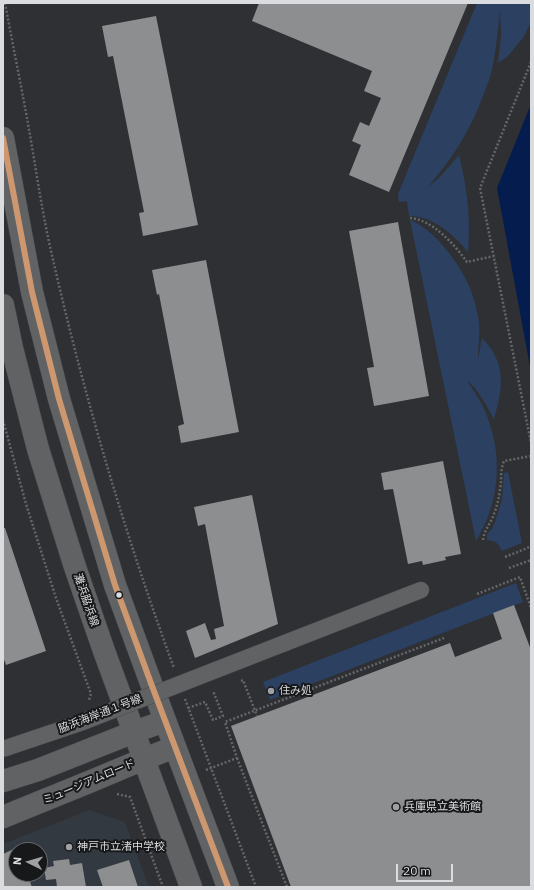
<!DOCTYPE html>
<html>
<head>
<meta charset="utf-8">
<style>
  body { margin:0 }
  #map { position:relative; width:534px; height:890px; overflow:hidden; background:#2e3033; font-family:"IBM Plex Sans",sans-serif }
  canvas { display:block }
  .frame { position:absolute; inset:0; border:4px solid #dbdcdf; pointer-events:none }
  .north { position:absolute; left:8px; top:842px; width:40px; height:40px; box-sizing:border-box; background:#17181a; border:1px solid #656669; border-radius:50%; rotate:275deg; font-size:11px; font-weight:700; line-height:16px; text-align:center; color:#dbdcdf }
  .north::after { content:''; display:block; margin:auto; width:14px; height:18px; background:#9ea0a3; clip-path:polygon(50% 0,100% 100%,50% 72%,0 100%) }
  .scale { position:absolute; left:396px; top:864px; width:57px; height:18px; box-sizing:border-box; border:2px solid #dbdcdf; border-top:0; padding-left:5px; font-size:12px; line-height:14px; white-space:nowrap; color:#dbdcdf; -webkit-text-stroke:3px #17181a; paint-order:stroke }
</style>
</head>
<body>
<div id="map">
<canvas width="534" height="890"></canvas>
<div class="frame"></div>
<div class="north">N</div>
<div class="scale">20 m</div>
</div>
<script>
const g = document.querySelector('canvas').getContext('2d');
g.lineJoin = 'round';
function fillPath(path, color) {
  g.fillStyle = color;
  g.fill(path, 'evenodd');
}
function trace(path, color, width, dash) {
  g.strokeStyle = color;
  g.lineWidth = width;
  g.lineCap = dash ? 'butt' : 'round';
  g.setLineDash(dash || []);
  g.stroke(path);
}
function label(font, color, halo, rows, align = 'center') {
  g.font = font + ' "IBM Plex Sans","Noto Sans JP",sans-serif';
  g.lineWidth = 4;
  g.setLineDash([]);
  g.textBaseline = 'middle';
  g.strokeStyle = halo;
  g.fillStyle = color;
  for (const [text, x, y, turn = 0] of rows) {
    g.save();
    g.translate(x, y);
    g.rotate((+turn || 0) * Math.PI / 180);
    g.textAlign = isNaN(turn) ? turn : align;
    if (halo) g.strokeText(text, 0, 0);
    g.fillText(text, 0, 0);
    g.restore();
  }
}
fillPath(new Path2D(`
  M89 810 125 822 149 887H3V844ZM16 850H40V874H16Z`), '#333941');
fillPath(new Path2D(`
  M477 3H531V22L523 38 507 57 498 63 501 36 500 10C498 30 496 50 492 70 490 78 487 86 484 93 472 128 452 159 428 187L440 177 459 155C467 188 471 218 468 252 453 234 433 216 409 216L407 201 399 202 398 194Z
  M410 220C433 228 460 264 469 286 473 295 476 306 478 316 481 330 478 345 478 359L482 338C507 363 503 388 494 419 488 408 477 387 467 381 475 393 484 405 488 419 503 459 499 504 476 541Z
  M508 472 522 543 502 551C498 543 497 541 487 540V534L492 529 495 522 502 499 504 473Z
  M516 583 523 602 270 700 263 682Z`), '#2c4062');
fillPath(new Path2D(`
  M531 104V372L497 188Z`), '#041c4e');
fillPath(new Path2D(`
  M259 3H468L389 192 349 175 361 145 352 141 360 122 369 126 381 98 364 91 372 71 252 21Z
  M156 16 198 225 143 236 139 213 144 212 113 56 108 57 102 26Z
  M398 222 429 396 374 406 367 368 374 367 349 231Z
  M206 260 239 432 181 443 178 426 184 424 159 294 157 295 152 270Z
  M443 461 461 554 445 557 446 560 423 565 422 561 408 564 393 489 384 490 381 473Z
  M252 495 278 624 195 658 186 631 205 623 211 640 216 639 214 629 224 626 205 524 198 526 194 507Z
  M3 528H5L46 651 6 665 3 657Z
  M514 605 531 650V887H291L231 726 450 643 455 657 502 639 493 613Z
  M16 848V874H27L32 887H3V854Z
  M69 859 70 865 82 863 86 887H57L56 879 46 880 44 868 54 866 53 861Z
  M129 860 138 887H103L97 870Z`), '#8c8e90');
const pedestrian = new Path2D(`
  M285 643 421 590`);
const tertiary = new Path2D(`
  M3 138 32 292 59 399 115 585 152 686 228 887
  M3 305 12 348 38 449 75 567 104 651 191 887
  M3 781 38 770 134 732 165 721
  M3 817 89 782 144 759 175 747`);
trace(pedestrian, '#4b4c4e', 17);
trace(tertiary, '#4b4c4e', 23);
trace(new Path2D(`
  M5 3C12 41 20 80 27 118 35 162 41 207 51 251 83 392 124 532 174 668
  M531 62 480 188 531 443
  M410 218C433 220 454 244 467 262L494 256
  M3 420 26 504 56 598 91 694 89 700
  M483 540C484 530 491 523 494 514 497 506 499 498 500 489 502 480 500 470 504 461L531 456
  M505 557 525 549 531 546
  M509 568 531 560
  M477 594 520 577 531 608
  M185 699 256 887
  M188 708 205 702 213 720 223 716 213 691
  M237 758 287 887
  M206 770 237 758 225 722 444 638
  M117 794 130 797 163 887`), '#656669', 2.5, [2, 2]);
trace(pedestrian, '#616264', 16);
trace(tertiary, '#616264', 22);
const pedestrianBridge = new Path2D(`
  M3 749 80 723 285 643`);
trace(pedestrianBridge, '#4b4c4e', 17, []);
trace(new Path2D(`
  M241 681 243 680 257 716`), '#656669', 2.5, [2, 2]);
trace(pedestrianBridge, '#616264', 16);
trace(new Path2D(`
  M3 138 32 292 59 399 115 585 152 686 228 887`), '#cd976f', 6);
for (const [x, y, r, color] of [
  [119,595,3.5,"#dbdcdf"],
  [271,691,4,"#9ea0a3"],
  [396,807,4,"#9ea0a3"],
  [69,847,4,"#9ea0a3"]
]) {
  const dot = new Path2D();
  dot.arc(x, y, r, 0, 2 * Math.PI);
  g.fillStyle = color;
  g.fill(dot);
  trace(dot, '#17181a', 1.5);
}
label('11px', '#dbdcdf', '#17181a', [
  ["灘浜脇浜線",86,600,71],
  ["脇浜海岸通１号線",100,714,-21],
  ["ミュージアムロード",89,782,-23]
]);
label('11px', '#dbdcdf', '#17181a', [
  ["住み処",279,691],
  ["兵庫県立美術館",404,807],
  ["神戸市立渚中学校",77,847]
], 'left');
</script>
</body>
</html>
